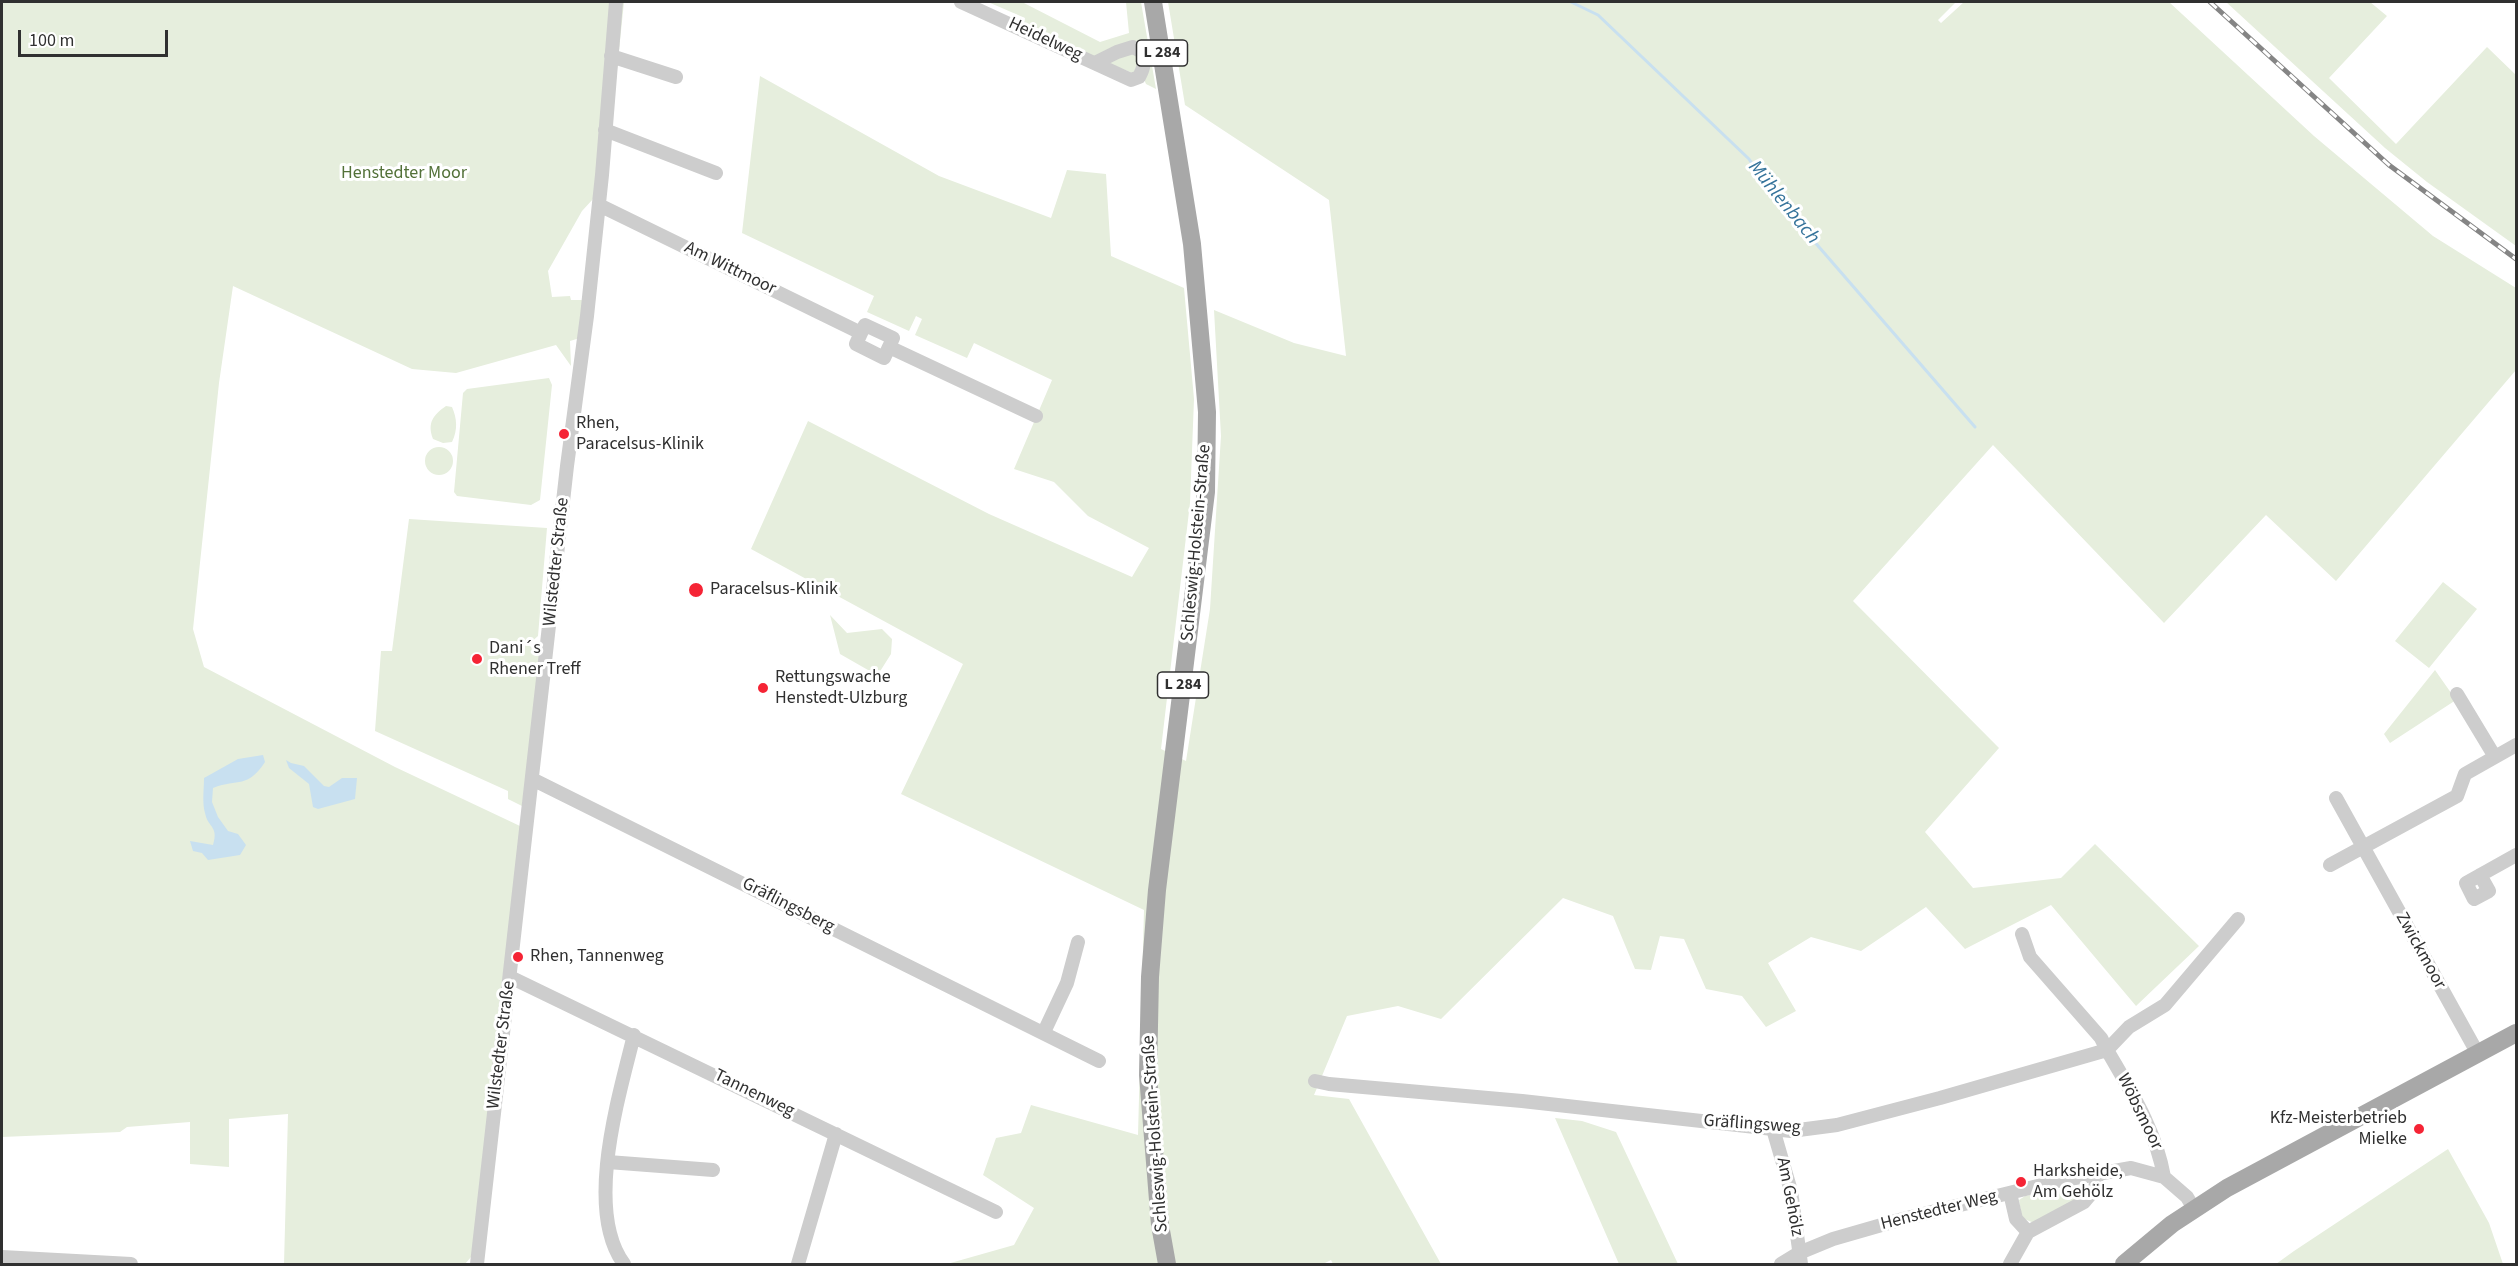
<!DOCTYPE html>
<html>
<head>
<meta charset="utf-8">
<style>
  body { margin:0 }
  #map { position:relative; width:2518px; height:1266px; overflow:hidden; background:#fff; font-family:"Source Sans 3",sans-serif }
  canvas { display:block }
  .frame { position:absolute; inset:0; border:3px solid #303030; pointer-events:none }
  .scale { position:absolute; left:18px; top:30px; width:150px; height:27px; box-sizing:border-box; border:3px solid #303030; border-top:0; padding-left:8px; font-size:18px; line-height:21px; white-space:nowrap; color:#303030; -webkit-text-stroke:4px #fff; paint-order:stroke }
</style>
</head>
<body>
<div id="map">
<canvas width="2518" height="1266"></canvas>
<div class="frame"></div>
<div class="scale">100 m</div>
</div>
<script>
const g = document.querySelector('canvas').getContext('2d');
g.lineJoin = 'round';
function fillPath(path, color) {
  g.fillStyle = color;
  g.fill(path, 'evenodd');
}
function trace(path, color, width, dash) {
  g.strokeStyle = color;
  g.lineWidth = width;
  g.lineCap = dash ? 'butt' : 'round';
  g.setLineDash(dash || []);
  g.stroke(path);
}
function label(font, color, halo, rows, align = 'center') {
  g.font = font + ' "Source Sans 3",sans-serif';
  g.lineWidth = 6;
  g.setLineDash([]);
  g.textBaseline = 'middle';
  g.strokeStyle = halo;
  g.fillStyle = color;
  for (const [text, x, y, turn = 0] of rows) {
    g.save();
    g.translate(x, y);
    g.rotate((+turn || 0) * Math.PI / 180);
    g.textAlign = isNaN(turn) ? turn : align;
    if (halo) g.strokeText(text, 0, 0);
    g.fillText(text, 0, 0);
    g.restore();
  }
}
fillPath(new Path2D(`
  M2 2H624L605 186 582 211 548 271 552 297 570 296 571 300H582L580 338 570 341 571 366 556 345 456 373 412 369 233 286 219 383 193 629 204 667 395 767 520 826 477 1250 465 1264H284L288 1114 229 1119V1167L190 1164V1122L127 1127 120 1132 2 1137Z
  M988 2H1022L1100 42 1129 33 1126 2H1141L1156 89 1146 84 1143 77V51L1095 60 1022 26 1025 18Z
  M1168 2H1956L1938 20 1941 23 1964 2H2169L2314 136 2433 236 2516 288V370L2336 581 2266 515 2164 623 1993 445 1853 601 1999 748 1925 832 1973 888 2061 878 2095 844 2199 946 2136 1006 2051 905 1965 949 1926 907 1861 951 1811 937 1768 963 1796 1011 1766 1027 1742 996 1706 989 1684 939 1660 936 1651 970 1635 969 1613 916 1563 898 1441 1019 1398 1006 1347 1016 1314 1095 1349 1099 1441 1264H1333L1331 1260 1323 1264H947L1014 1245 1034 1208 983 1175 996 1138 1021 1133 1031 1105 1138 1135 1144 910 901 794 963 664 751 549 808 421 989 514 1132 577 1149 548 1088 516 1054 482 1014 469 1052 380 974 343 967 358 915 335 922 319 916 316 909 331 867 312 874 296 742 233 760 76 939 176 1051 218 1067 170 1106 174 1111 256 1184 288 1194 399 1190 503 1161 749 1186 761 1210 609 1221 436 1214 310 1294 343 1346 356 1329 200 1185 105Z
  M2226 2H2370L2387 16 2329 78 2396 144 2487 47 2516 75V246L2427 182 2385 148Z
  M1139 53V68L1135 74 1108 63 1110 57Z
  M549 378 552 385 540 500 531 505 457 496 454 492 463 393 467 389Z
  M446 406 452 407C457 418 458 430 452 442L443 443 433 439C427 423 433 415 446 406Z
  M425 461a14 14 0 1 1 28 0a14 14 0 1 1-28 0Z
  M409 519 547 528 538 636 528 645 541 653 522 806 508 799V791L375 731 381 651H392Z
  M2443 582 2477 609 2429 668 2395 641Z
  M830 615 847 633 882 629 892 639 891 654 879 673 875 674 840 654Z
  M2435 670 2456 700 2390 743 2384 734Z
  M1555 1118 1582 1121 1616 1132 1678 1264H1619Z
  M2448 1149 2489 1223 2503 1264H2276L2294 1251Z
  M2085 1184 2087 1189 2078 1199 2034 1223 2022 1218 2019 1200 2025 1196Z`), '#e6eedd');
fillPath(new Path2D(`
  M263 755 265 762C247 789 239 778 213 788L212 802 218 817 228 831 238 834 246 845 240 855 208 860 202 853 193 851 190 841 213 845C219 826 208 828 205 813 202 803 204 789 204 778L238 759Z
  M286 760 291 763 304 766 324 786 329 787 342 778H357L355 799 318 809 313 807 309 784 289 768Z`), '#c8e0f0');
trace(new Path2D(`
  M1571 2 1598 15 1749 159 1767 187 1975 427`), '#c8e0f0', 3);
trace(new Path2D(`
  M961 2 1131 80 1139 77C1144 68 1145 62 1142 52L1133 47 1117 52 1095 63
  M611 56 676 77
  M605 130 716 173
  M599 205 861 333 856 344 884 358 889 347 1036 416
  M861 333 865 325 893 338 889 347
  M2457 694 2495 757
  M532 779 1099 1061
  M2336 798 2478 1054
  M2330 865 2457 796 2465 774 2516 745
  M2480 875 2489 891 2474 899 2466 883 2516 855
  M510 977 996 1212
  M1044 1032 1067 983 1078 942
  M1315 1081 1329 1084 1522 1101 1791 1131 1837 1125 1940 1098 2107 1050 2101 1038 2030 957 2022 934
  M1773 1129 1791 1191 1801 1264
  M608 1162 713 1170
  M2164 1177C2156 1130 2130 1090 2107 1050L2129 1027 2165 1005 2238 919
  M2010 1193 2016 1219 2028 1232
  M2 1257 131 1264
  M477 1264 567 466 587 316 602 175 616 2
  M624 1264C584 1210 619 1096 634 1035
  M798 1264 836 1134
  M1781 1264 1799 1253 1833 1239 1899 1220 2058 1181 2131 1168 2164 1177 2187 1197 2194 1209
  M2010 1264 2028 1232 2084 1202 2095 1189 2097 1175`), '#cdcdcd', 14);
trace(new Path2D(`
  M1153 2 1192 244 1207 412 1206 492 1157 890 1150 977 1148 1075 1160 1225 1167 1264
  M2124 1264 2172 1224 2227 1188 2516 1033`), '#a8a8a8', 18);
const rail = new Path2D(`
  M2210 2 2389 165 2516 259`);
trace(rail, '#858585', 5);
trace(rail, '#fff', 3, [9]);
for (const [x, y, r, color] of [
  [564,434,6,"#f52435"],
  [696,590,8,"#f52435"],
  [477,659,6,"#f52435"],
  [763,688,6,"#f52435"],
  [518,957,6,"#f52435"],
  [2419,1129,6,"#f52435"],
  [2021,1182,6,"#f52435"]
]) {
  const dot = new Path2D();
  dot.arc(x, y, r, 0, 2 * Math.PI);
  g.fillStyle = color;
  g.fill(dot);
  trace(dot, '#fff', 2);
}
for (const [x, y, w] of [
  [1162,53,51],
  [1183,685,51]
]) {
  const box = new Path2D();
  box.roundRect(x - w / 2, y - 13, w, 26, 4.5);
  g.fillStyle = '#fff';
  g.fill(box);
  trace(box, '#303030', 1.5);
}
label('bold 16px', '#303030', null, [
  ["L 284",1162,53],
  ["L 284",1183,685]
]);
label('18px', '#303030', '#fff', [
  ["Heidelweg",1045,40,25],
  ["Am Wittmoor",730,269,26],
  ["Schleswig-Holstein-Straße",1197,543,-85],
  ["Wilstedter Straße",557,562,-84],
  ["Gräflingsberg",788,906,27],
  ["Zwickmoor",2420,951,61],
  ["Wilstedter Straße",502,1045,-83],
  ["Tannenweg",754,1094,26],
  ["Wöbsmoor",2139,1112,64],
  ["Gräflingsweg",1752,1125,4],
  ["Schleswig-Holstein-Straße",1156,1134,-94],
  ["Am Gehölz",1789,1197,79],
  ["Henstedter Weg",1939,1211,-14]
]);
label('18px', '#537139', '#fff', [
  ["Henstedter Moor",404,174]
]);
label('18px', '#303030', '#fff', [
  ["Rhen,",576,424],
  ["Paracelsus-Klinik",576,445],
  ["Paracelsus-Klinik",710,590],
  ["Dani´s",489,649],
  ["Rhener Treff",489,670],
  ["Rettungswache",775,678],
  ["Henstedt-Ulzburg",775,699],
  ["Rhen, Tannenweg",530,957],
  ["Kfz-Meisterbetrieb",2407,1119,"right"],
  ["Mielke",2407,1140,"right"],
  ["Harksheide,",2033,1172],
  ["Am Gehölz",2033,1193]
], 'left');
label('italic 20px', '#36749b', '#fff', [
  ["Mühlenbach",1783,203,51]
]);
</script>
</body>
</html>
